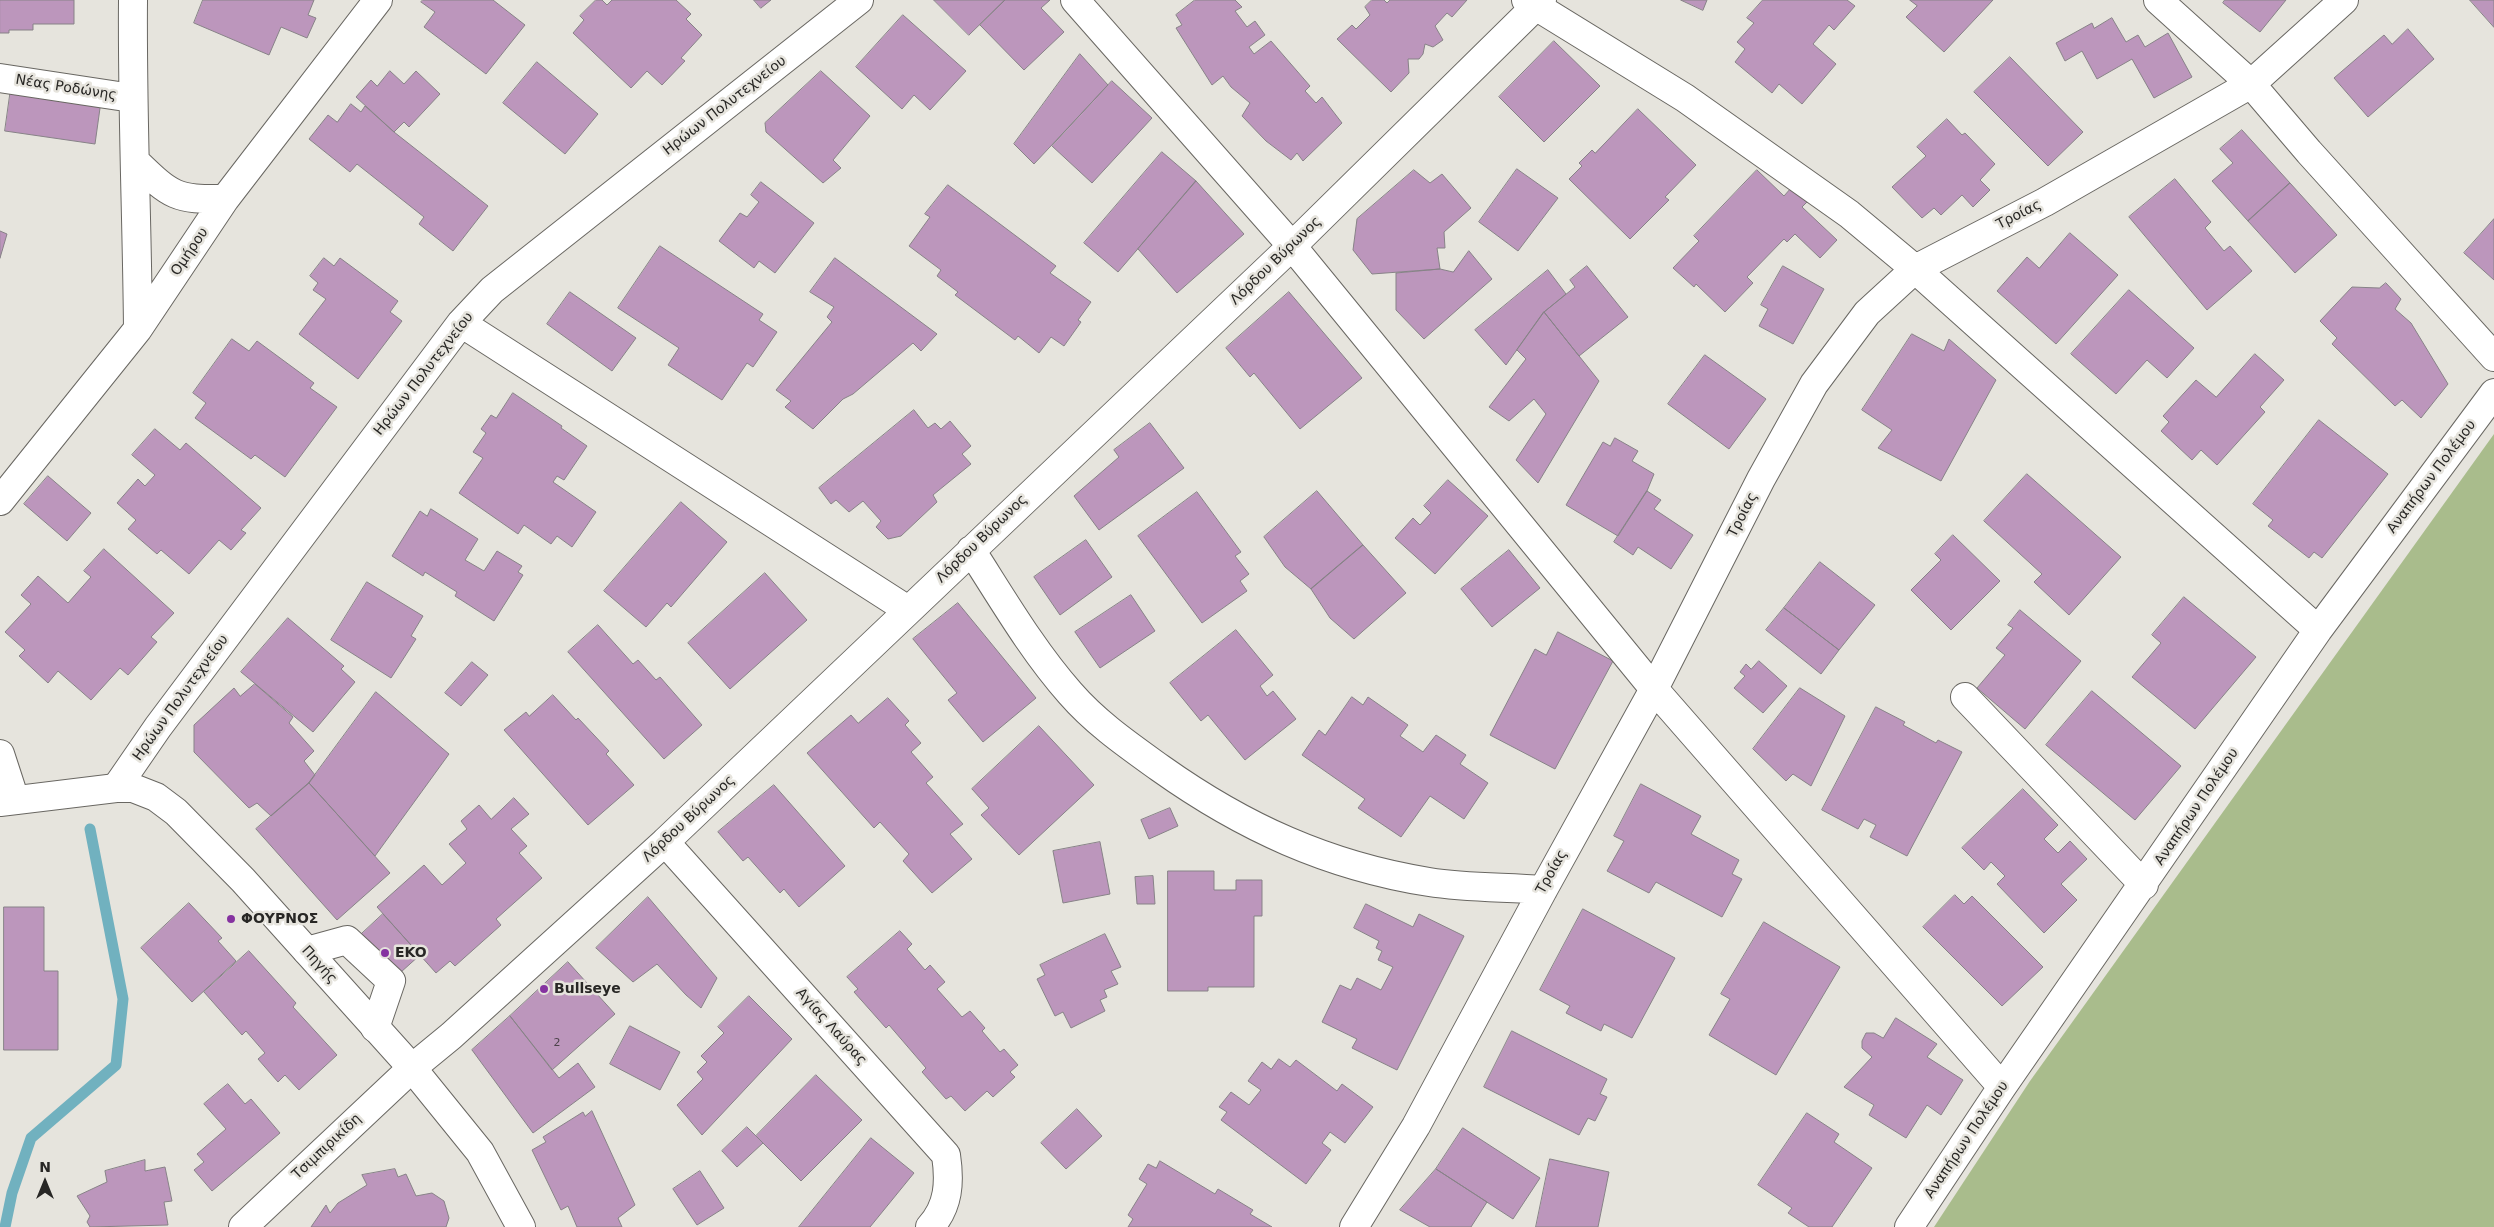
<!DOCTYPE html>
<html>
<head>
<meta charset="utf-8">
<style>
  body { margin:0 }
  #map { position:relative; width:2494px; height:1227px; overflow:hidden; background:#e6e4dd; font-family:"DejaVu Sans",sans-serif }
  canvas { display:block }
  .north { position:absolute; left:20px; top:1157px; width:50px; height:50px; -webkit-text-stroke:4px #e6e4dd; paint-order:stroke; rotate:0deg; font-size:14px; font-weight:700; line-height:20px; text-align:center; color:#282725 }
  .north::after { content:''; display:block; margin:auto; width:18px; height:22px; background:#282725; clip-path:polygon(50% 0,100% 100%,50% 72%,0 100%) }
</style>
</head>
<body>
<div id="map">
<canvas width="2494" height="1227"></canvas>
<div class="north">N</div>
</div>
<script>
const g = document.querySelector('canvas').getContext('2d');
g.lineJoin = 'round';
function fillPath(path, color) {
  g.fillStyle = color;
  g.fill(path, 'evenodd');
}
function trace(path, color, width, dash) {
  g.strokeStyle = color;
  g.lineWidth = width;
  g.lineCap = dash ? 'butt' : 'round';
  g.setLineDash(dash || []);
  g.stroke(path);
}
function label(font, color, halo, rows, align = 'center') {
  g.font = font + ' "DejaVu Sans",sans-serif';
  g.lineWidth = 5;
  g.setLineDash([]);
  g.textBaseline = 'middle';
  g.strokeStyle = halo;
  g.fillStyle = color;
  for (const [text, x, y, turn = 0] of rows) {
    g.save();
    g.translate(x, y);
    g.rotate((+turn || 0) * Math.PI / 180);
    g.textAlign = isNaN(turn) ? turn : align;
    if (halo) g.strokeText(text, 0, 0);
    g.fillText(text, 0, 0);
    g.restore();
  }
}
fillPath(new Path2D(`
  M2494 434V1227H1934L2030 1081Z`), '#a9bc8c');
trace(new Path2D(`
  M5 1227 12 1193 31 1138 116 1065 123 999 90 829`), '#71b1bf', 11);
const building = new Path2D(`
  M0 0H74V24H33V30H9V33H0Z
  M203 0H314L308 15 316 18 307 38 281 27 269 55 194 23Z
  M423 0H493L525 25 486 74 424 27 435 12 421 2Z
  M596 0H602L607 5 612 0H676L691 14 686 19 702 35 681 58 685 61 662 85 647 71 631 88 573 33 584 20 580 16Z
  M754 0H771L761 8Z
  M934 0H1005L969 35Z
  M1005 0H1050L1041 8 1064 32 1024 70 980 25Z
  M1195 0H1235L1242 7 1235 11 1247 27 1255 21 1265 35 1249 47 1254 54 1271 41 1310 86 1305 91 1316 103 1322 97 1342 123 1303 161 1297 153 1291 160 1266 141 1242 116 1250 103 1231 87 1223 76 1212 85 1176 28 1182 25 1176 15Z
  M1372 0H1384L1387 3 1390 0H1467L1452 17 1447 13 1435 26 1443 40 1433 47 1425 44 1423 54 1419 59H1408L1409 73 1391 92 1337 39 1352 25 1356 29 1370 15 1365 7Z
  M1681 0H1707L1703 10Z
  M1763 0H1847L1855 6 1834 30 1829 25 1813 44 1836 64 1802 104 1779 84 1772 93 1735 62 1745 49 1737 42 1754 23 1747 18Z
  M1910 0H1993L1944 52 1906 17 1917 6Z
  M2225 0H2286L2260 32 2223 3Z
  M2470 0H2494V27Z
  M903 15 966 71 930 110 914 95 902 109 856 67Z
  M2112 18 2126 42 2138 35 2145 47 2168 33 2192 77 2154 98 2132 59 2097 79 2082 51 2065 61 2056 43 2092 23 2094 28Z
  M2408 29 2434 59 2368 117 2334 78 2384 35 2392 44Z
  M1554 41 1600 86 1544 142 1499 97Z
  M1080 54 1108 85 1034 164 1014 144Z
  M2010 57 2083 132 2048 166 1974 92Z
  M537 62 598 114 565 154 503 103Z
  M390 71 404 84 416 71 440 94 409 127 404 122 394 132 356 97 371 80 377 86Z
  M821 71 870 116 833 160 841 168 823 183 766 132 765 123Z
  M1112 81 1152 118 1092 183 1052 146Z
  M11 88 101 101 95 144 5 131Z
  M351 104 361 112 365 106 394 132 488 206 453 251 419 224 424 217 357 164 350 172 309 139 328 115 337 122Z
  M1638 109 1696 165 1665 197 1669 200 1630 239 1569 179 1582 166 1579 163 1592 150 1595 153Z
  M1947 119 1962 135 1965 133 1995 164 1980 180 1990 190 1973 207 1962 195 1941 215 1934 208 1922 218 1892 187 1926 156 1917 147Z
  M2242 130 2290 183 2248 221 2212 181 2233 163 2220 149Z
  M1162 152 1196 181 1118 272 1084 243Z
  M1517 169 1558 198 1518 251 1479 222Z
  M1414 170 1430 183 1442 174 1471 208 1444 232 1445 248H1437L1440 269 1372 274 1353 250 1357 219Z
  M1757 170 1784 196 1791 188 1807 202 1802 207 1837 240 1820 258 1795 234 1787 242 1784 239 1747 277 1753 283 1725 312 1696 284 1694 287 1673 268 1699 241 1694 236Z
  M2175 179 2211 222 2205 228 2224 251 2230 246 2252 271 2207 310 2129 217Z
  M1196 181 1244 234 1177 293 1138 249Z
  M761 182 814 223 775 273 759 261 754 268 719 241 740 213 747 217 759 202 751 195Z
  M2290 183 2337 235 2295 273 2248 221Z
  M948 185 1056 266 1050 273 1091 302 1078 320 1081 322 1064 346 1051 337 1039 353 1018 336 1015 340 955 295 958 292 937 276 941 270 909 246 930 217 925 214Z
  M2494 219V280L2464 253Z
  M0 231 7 234 0 258Z
  M2070 233 2118 275 2056 344 1997 291 2027 257 2039 268Z
  M660 246 763 314 759 320 777 332 753 367 747 363 722 400 668 365 679 348 618 308Z
  M1469 251 1492 279 1424 339 1396 310V273L1440 269 1453 272Z
  M324 258 334 266 340 258 398 301 390 312 402 321 358 379 299 334 326 299 313 290 318 283 310 276Z
  M835 258 937 334 921 351 913 343 853 394 843 399 813 429 785 407 791 401 776 390 832 322 827 317 834 307 810 292Z
  M1587 266 1628 317 1579 356 1544 312 1575 287 1570 280Z
  M1783 266 1824 289 1793 344 1759 326 1768 309 1761 305Z
  M1548 270 1566 294 1544 312 1506 365 1475 330Z
  M2386 283 2401 299 2395 309 2411 323 2448 384 2421 418 2402 400 2395 406 2332 344 2337 338 2320 321 2352 287 2379 288Z
  M2129 290 2194 348 2167 378 2147 360 2116 394 2071 354Z
  M570 292 636 338 612 371 547 324Z
  M1289 292 1362 378 1300 429 1254 373 1250 377 1226 348Z
  M1544 312 1599 381 1538 483 1516 460 1546 414 1534 399 1509 421 1489 407 1526 359 1517 350Z
  M1912 334 1944 351 1949 339 1996 380 1941 481 1878 448 1892 430 1862 410Z
  M232 339 249 351 257 341 314 383 310 388 337 407 285 477 255 455 251 459 195 418 206 403 193 393Z
  M2255 354 2284 380 2260 407 2265 412 2217 465 2201 450 2192 460 2161 431 2169 422 2163 416 2196 380 2216 397Z
  M1705 355 1766 399 1729 449 1668 404Z
  M513 393 562 426 561 428 587 446 564 480 557 476 553 482 596 512 572 547 557 536 551 544 524 525 518 534 459 493 483 458 473 452 486 433 481 429 491 415 496 418Z
  M914 410 928 428 935 423 941 429 950 421 971 446 962 454 971 464 933 495 937 502 901 536 888 539 876 527 881 521 863 501 849 512 836 500 831 504 819 488Z
  M2319 420 2388 474 2322 558 2314 552 2309 558 2268 526 2273 520 2253 504Z
  M1150 423 1184 468 1099 530 1074 496 1119 457 1114 450Z
  M155 429 180 450 186 443 261 508 241 530 246 533 231 550 219 540 189 574 161 550 157 554 128 529 136 520 117 503 138 479 145 486 155 475 132 455Z
  M1615 438 1638 451 1632 461 1654 474 1647 491 1618 536 1566 505 1603 442 1610 446Z
  M2027 474 2121 557 2069 615 2034 582 2042 574 1984 521Z
  M48 476 91 513 67 541 24 504Z
  M1448 480 1488 516 1435 574 1395 538 1413 518 1420 525 1431 513 1424 506Z
  M1317 491 1363 545 1311 589 1285 567 1264 537Z
  M1647 491 1661 500 1654 509 1693 535 1671 569 1638 547 1633 555 1614 542Z
  M1197 492 1241 552 1235 556 1249 574 1240 581 1247 591 1202 623 1138 536Z
  M681 502 727 542 671 607 667 603 646 627 604 591Z
  M431 509 478 539 465 560 484 571 497 551 522 566 518 572 523 575 494 621 455 596 457 592 425 572 423 576 392 556 420 511 427 516Z
  M1953 535 2000 581 1951 630 1911 590 1941 560 1935 554Z
  M1086 540 1112 577 1060 615 1034 577Z
  M1363 545 1406 593 1354 639 1330 618 1311 589Z
  M104 549 174 613 151 637 157 642 128 675 120 668 91 700 58 671 48 683 19 656 25 650 5 632 31 604 21 595 38 576 68 603 91 577 84 571Z
  M1509 550 1540 588 1492 627 1461 589Z
  M1820 562 1875 605 1839 650 1784 608Z
  M765 573 807 620 730 689 688 643Z
  M367 582 423 616 411 636 416 639 391 678 331 640Z
  M1131 595 1155 631 1100 668 1075 632Z
  M2184 597 2256 657 2195 729 2132 677 2161 643 2152 635Z
  M958 603 1036 698 983 742 948 700 957 693 913 639Z
  M1784 608 1839 650 1821 674 1766 630Z
  M2020 610 2081 661 2025 729 1977 688 2005 655 1996 648 2013 628 2008 625Z
  M288 618 344 666 341 669 355 682 313 732 241 672Z
  M598 625 633 664 638 660 656 680 660 677 702 725 664 759 568 652Z
  M1236 630 1273 675 1260 686 1267 696 1273 691 1296 719 1245 760 1208 715 1201 721 1170 683Z
  M1558 632 1613 661 1555 769 1490 735 1535 649 1546 655Z
  M1759 661 1787 686 1763 713 1734 688 1745 676 1740 672 1746 664 1751 669Z
  M472 662 488 675 461 706 445 693Z
  M255 684 293 717 289 723 314 751 304 761 315 775 309 783 271 816 257 803 249 808 194 752V725L234 688 240 696Z
  M1800 688 1845 716 1811 786 1793 774 1786 781 1753 749Z
  M2092 691 2181 766 2135 820 2046 745Z
  M376 692 449 754 375 856 309 783Z
  M553 695 576 720 578 718 609 751 606 754 634 785 588 825 504 730 526 712 529 716Z
  M1352 697 1363 705 1368 697 1408 725 1400 736 1423 752 1436 735 1466 755 1460 764 1488 783 1464 819 1430 796 1401 837 1358 808 1365 799 1302 755 1319 730 1325 735Z
  M888 698 909 721 905 725 921 743 911 752 933 777 926 783 963 824 950 834 972 859 932 893 903 861 909 854 880 822 874 828 807 753 851 715 858 723Z
  M1876 707 1905 722 1903 725 1936 743 1938 740 1962 752 1907 856 1870 837 1876 825 1864 819 1858 829 1822 810Z
  M1039 726 1094 785 1019 855 981 815 989 808 972 789Z
  M309 783 390 873 337 920 256 829Z
  M1641 784 1701 816 1691 834 1739 860 1732 874 1742 879 1722 917 1656 882 1649 893 1607 871 1624 841 1614 836Z
  M774 785 845 866 799 907 784 889 780 893 748 857 743 861 718 832Z
  M2023 789 2058 825 2044 839 2058 853 2070 841 2087 859 2061 884 2077 900 2044 933 1997 884 2005 876 1991 862 1984 870 1962 848Z
  M514 798 529 814 511 829 527 846 519 853 542 878 496 919 501 925 455 966 450 961 436 973 377 907 424 865 442 885 466 863 449 844 467 829 461 821 479 805 491 819Z
  M1170 808 1178 826 1149 839 1141 820Z
  M1100 842 1110 894 1063 903 1053 851Z
  M1168 871H1214V890H1236V880H1262V916H1254V987H1208V991H1168Z
  M1153 876 1155 904H1137L1135 877Z
  M1955 895 1964 904 1972 896 2043 967 2002 1006 1923 927Z
  M648 897 717 978 701 1008 686 995 657 964 633 982 596 948Z
  M189 903 222 938 218 941 236 961 192 1002 141 948Z
  M1366 904 1413 927 1419 914 1464 936 1397 1070 1352 1048 1357 1039 1322 1022 1340 985 1351 990 1357 978 1381 990 1393 967 1378 960 1382 951 1376 948 1379 941 1354 928Z
  M4 907H44V971H58V1050H4Z
  M1583 909 1675 958 1632 1038 1604 1024 1601 1031 1566 1013 1570 1006 1540 990Z
  M383 914 420 955 391 981 354 941Z
  M1764 922 1840 967 1776 1075 1709 1035 1730 999 1721 994Z
  M900 931 912 944 907 949 925 970 930 965 945 982 937 989 962 1017 970 1011 985 1028 982 1031 1000 1052 1004 1049 1018 1065 1010 1072 1015 1077 993 1097 987 1091 965 1111 951 1096 946 1099 922 1072 926 1068 889 1025 886 1028 854 992 858 989 847 977Z
  M1105 934 1121 967 1111 971 1118 984 1104 990 1107 997 1100 1000 1105 1011 1071 1028 1063 1012 1055 1016 1037 979 1045 975 1040 965Z
  M249 951 296 1003 293 1007 337 1055 299 1090 285 1075 278 1082 258 1059 265 1053 246 1031 242 1035 204 992Z
  M568 962 615 1014 552 1070 510 1016Z
  M749 996 792 1039 702 1135 677 1105 703 1079 697 1072 707 1062 701 1056 724 1033 718 1027Z
  M510 1016 559 1078 578 1063 595 1087 533 1133 472 1050Z
  M1896 1018 1937 1044 1927 1057 1963 1080 1941 1115 1927 1105 1906 1138 1869 1115 1874 1105 1844 1087 1872 1057 1862 1048V1041L1866 1033H1874L1883 1038Z
  M630 1026 680 1052 660 1090 610 1064Z
  M1512 1031 1607 1079 1600 1094 1607 1097 1595 1121 1588 1118 1579 1135 1484 1087Z
  M1279 1059 1290 1067 1296 1060 1337 1091 1342 1084 1373 1107 1345 1143 1330 1132 1322 1143 1331 1150 1306 1184 1221 1120 1227 1112 1219 1107 1231 1092 1249 1105 1261 1090 1248 1081 1262 1062 1271 1069Z
  M816 1075 862 1120 801 1181 756 1136Z
  M228 1084 245 1104 251 1099 280 1133 212 1191 194 1170 204 1162 197 1154 226 1129 204 1104Z
  M1077 1109 1102 1136 1066 1169 1041 1143Z
  M592 1111 635 1205 618 1218 622 1227H577L568 1206 561 1210 532 1150 546 1142 543 1137 583 1112 585 1116Z
  M1807 1113 1839 1134 1834 1142 1872 1168 1832 1227H1809L1788 1213 1792 1208 1758 1185Z
  M747 1127 763 1143 737 1167 722 1151Z
  M1463 1128 1540 1178 1513 1219 1436 1169Z
  M871 1138 914 1173 870 1227H799Z
  M1550 1159 1609 1172 1598 1227H1536Z
  M145 1160V1171L165 1167 172 1201 164 1202 168 1225 90 1227 87 1222 90 1216 77 1196 107 1182 105 1171Z
  M1160 1161 1215 1194 1218 1189 1253 1210 1250 1214 1272 1227H1128L1133 1219 1128 1215 1147 1184 1139 1179 1148 1164 1156 1168Z
  M395 1169 398 1177 406 1174 416 1196 432 1193 444 1201 449 1218 446 1227H311L326 1205 330 1213 338 1203 367 1185 362 1175Z
  M1436 1169 1487 1202 1471 1227H1430L1400 1210Z
  M700 1171 724 1208 697 1225 673 1189Z`);
fillPath(building, '#bc96bc');
trace(building, '#878287', 1);
const minor = new Path2D(`
  M133 0C132 110 137 219 138 329
  M1075 0 1292 246 1654 689 2002 1087
  M1526 0 1685 98 1849 214 1915 269 2318 630
  M2158 0 2251 84 2309 152 2494 357
  M0 78 132 98
  M136 162C171 196 176 200 225 199
  M461 323 908 610
  M0 501 138 329 225 199 378 0
  M971 550C1002 598 1032 650 1070 693 1096 723 1128 745 1160 768 1243 827 1328 866 1429 882 1466 888 1505 887 1543 890
  M1965 697 2144 885
  M0 754 15 800
  M116 788 158 727 461 323 492 290 859 0
  M665 842 946 1155C950 1182 949 1206 930 1227
  M307 951 347 940 391 981 375 1028
  M243 1227 412 1068 451 1036 665 842 1292 246 1542 0
  M1354 1227 1416 1126 1543 890 1654 689 1761 479 1814 384 1867 313 1915 269 2045 202 2251 84 2344 0
  M1909 1227 2002 1087 2318 630 2494 393`);
const major = new Path2D(`
  M0 802 116 788H133L156 797 176 812 243 880 412 1068 480 1152 521 1227`);
trace(minor, '#696762', 30);
trace(major, '#696762', 30);
trace(minor, '#fff', 28);
trace(major, '#fff', 28);
for (const [x, y, r, color] of [
  [231,919,5,"#8532a0"],
  [385,953,5,"#8532a0"],
  [544,989,5,"#8532a0"]
]) {
  const dot = new Path2D();
  dot.arc(x, y, r, 0, 2 * Math.PI);
  g.fillStyle = color;
  g.fill(dot);
  trace(dot, '#e6e4dd', 2);
}
label('11px', '#4d434b', null, [
  ["2",557,1043]
]);
label('14px', '#282725', '#e6e4dd', [
  ["Νέας Ροδώνης",66,88,9],
  ["Ηρώων Πολυτεχνείου",725,106,-38],
  ["Τροίας",2019,215,-27],
  ["Ομήρου",190,252,-56],
  ["Λόρδου Βύρωνος",1276,261,-44],
  ["Ηρώων Πολυτεχνείου",424,374,-52],
  ["Αναπήρων Πολέμου",2432,477,-53],
  ["Τροίας",1743,515,-63],
  ["Λόρδου Βύρωνος",982,539,-44],
  ["Ηρώων Πολυτεχνείου",181,698,-54],
  ["Αναπήρων Πολέμου",2197,807,-56],
  ["Λόρδου Βύρωνος",689,819,-43],
  ["Τροίας",1552,872,-61],
  ["Πηγής",319,965,48],
  ["Αγίας Λαύρας",831,1027,48],
  ["Αναπήρων Πολέμου",1967,1140,-56],
  ["Τσιμπιρικίδη",327,1147,-43]
]);
label('bold 14px', '#282725', '#e6e4dd', [
  ["ΦΟΥΡΝΟΣ",241,919],
  ["EKO",395,953],
  ["Bullseye",554,989]
], 'left');
</script>
</body>
</html>
